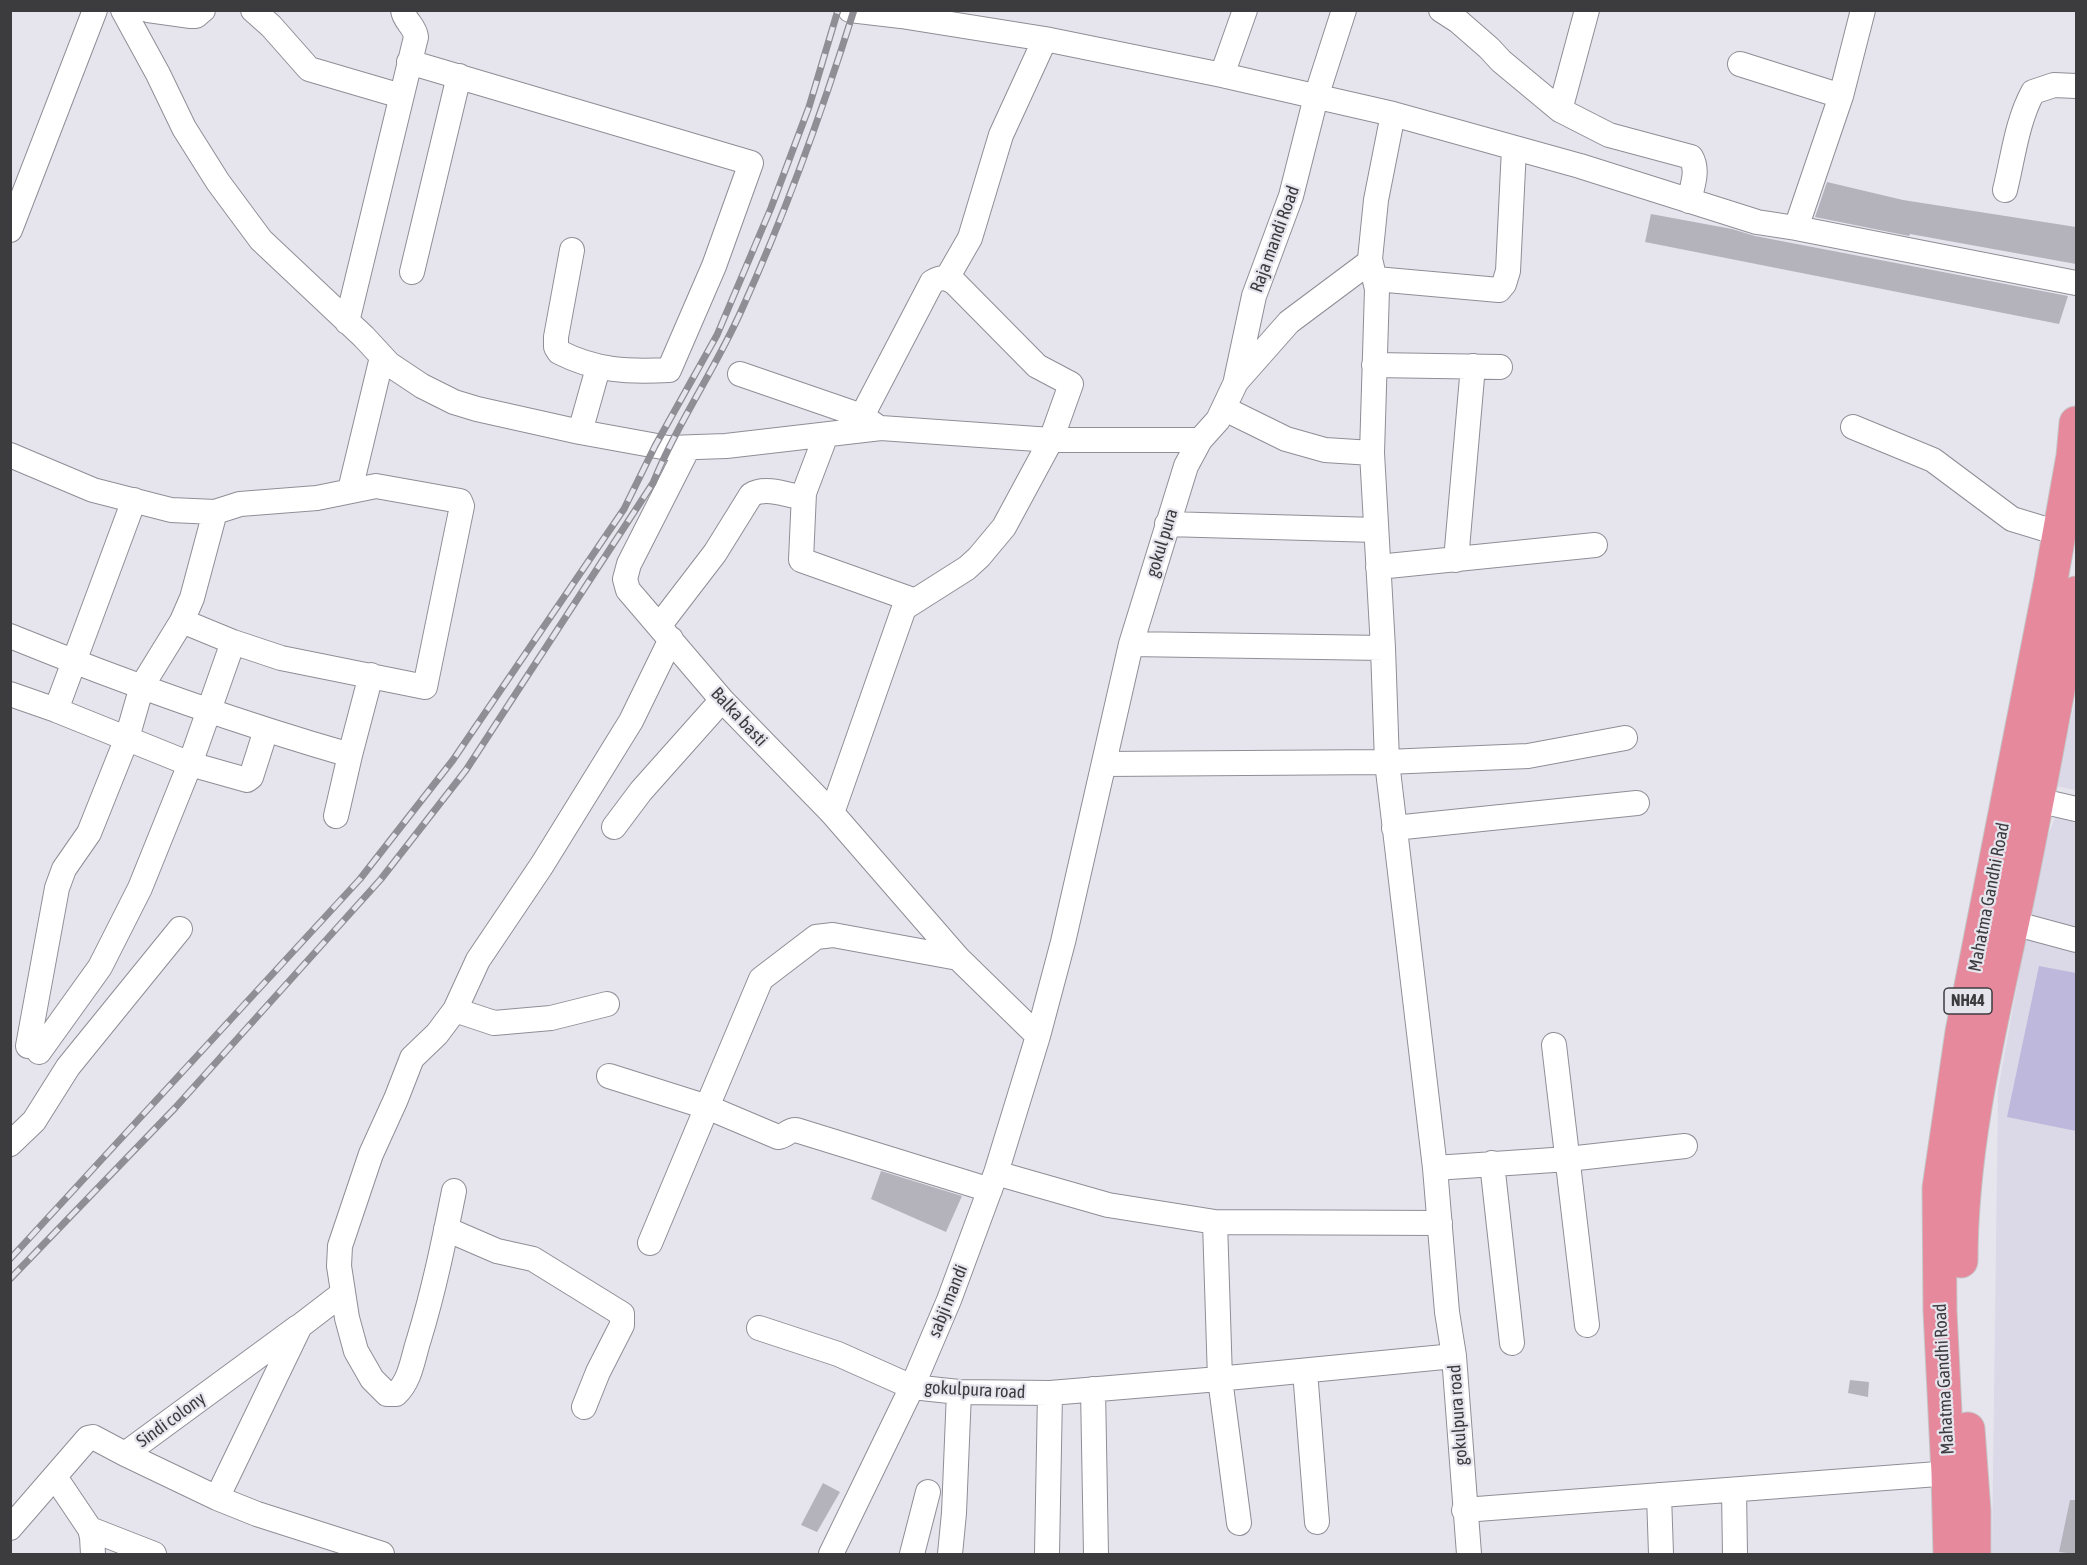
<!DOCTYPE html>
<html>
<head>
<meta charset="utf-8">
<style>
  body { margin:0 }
  #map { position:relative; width:2087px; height:1565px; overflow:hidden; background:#e6e5ee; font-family:"Asap Condensed",sans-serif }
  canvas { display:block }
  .frame { position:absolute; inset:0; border:12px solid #3c3c3f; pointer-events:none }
</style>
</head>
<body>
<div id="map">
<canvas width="2087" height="1565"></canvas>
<div class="frame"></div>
</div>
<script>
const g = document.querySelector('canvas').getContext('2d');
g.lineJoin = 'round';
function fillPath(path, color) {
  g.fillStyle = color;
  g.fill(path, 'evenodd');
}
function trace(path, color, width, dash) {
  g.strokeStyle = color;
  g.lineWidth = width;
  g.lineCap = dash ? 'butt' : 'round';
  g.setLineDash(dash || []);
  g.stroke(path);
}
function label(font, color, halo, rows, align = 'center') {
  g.font = font + ' "Asap Condensed",sans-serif';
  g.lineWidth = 4.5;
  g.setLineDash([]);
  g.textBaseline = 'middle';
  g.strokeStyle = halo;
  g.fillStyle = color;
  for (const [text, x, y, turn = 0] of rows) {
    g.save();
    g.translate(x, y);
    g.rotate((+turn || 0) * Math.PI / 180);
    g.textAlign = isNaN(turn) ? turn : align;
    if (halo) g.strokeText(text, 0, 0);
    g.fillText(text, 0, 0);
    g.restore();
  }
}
fillPath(new Path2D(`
  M2076 698V790L2055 786Z
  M2055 818 2076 822V1554H1992L1998 1090 2041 853Z`), '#dbd8e8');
fillPath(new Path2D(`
  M2039 966 2076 973V1131L2007 1117Z`), '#beb8dc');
fillPath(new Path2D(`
  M1827 182 1903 200 2076 227V264L1910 234 1909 236 1815 217Z
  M1651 214 1732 229 1755 236 2068 296 2059 324 1645 242Z
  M881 1171 962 1196 946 1232 871 1199Z
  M1850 1380 1869 1382 1868 1397 1848 1393Z
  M823 1483 840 1492 817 1532 801 1525Z
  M2070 1500H2076V1554L2059 1552Z`), '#b4b3bc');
const minor = new Path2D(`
  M123 10 158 74 184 128 218 182 261 240 364 337 389 364 422 386 454 402 477 409 580 432 668 448 726 446 881 428 1051 440H1200
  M148 10 191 16H196L203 10
  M253 10 271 26 309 69 401 96
  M850 10 901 16 1045 39 1222 75 1393 114 1580 166 1757 222 1796 228 2076 283
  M1441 10 1458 21 1489 48 1501 61 1560 110 1609 135 1691 157C1699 171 1692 186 1689 201
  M409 62 751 163 714 266 669 370C628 372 596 371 559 352L556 347V337L572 250
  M1740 64 1841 96
  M1222 75 1245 10
  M1560 110 1587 10
  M2005 190C2013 158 2017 121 2033 92L2054 85 2076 86
  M1796 228 1841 96 1863 10
  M10 230 95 10
  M1370 259 1377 289 1372 453 1383 648 1387 762 1435 1168 1447 1312 1454 1356 1469 1554
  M412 272 459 76
  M947 278 970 238 1001 135 1045 39
  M1376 279 1499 290 1504 284 1508 271 1514 148
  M347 322 416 37C415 26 404 21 403 10
  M1374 365 1500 367
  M740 374 862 416 875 425
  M1236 380 1254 296 1291 196 1316 97 1344 10
  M1225 409 1286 439 1325 450 1372 453
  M1853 427 1933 460 2012 519 2058 533
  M580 432 598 368
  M826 435 804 493 801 560 913 600
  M688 448 629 564 625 579 628 590 722 700 832 813 958 958 1038 1036
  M10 455 93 490 171 510 215 512 240 504 317 498 376 486 460 501 462 506 425 687 281 658 233 642 182 621 142 686 127 738 89 833 64 869 57 888 28 1046
  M350 490 382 357
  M1167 524 1376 530
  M1456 560 1473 366
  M1378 567 1595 545
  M182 621 192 598 215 512
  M659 626 715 553 751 495C765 486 788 495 803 498
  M10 636C121 681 235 722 350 755
  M1131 644 1383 648
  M10 694 56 710 190 764 247 780 251 777 266 730
  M56 710 134 500
  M1104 764 1387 762 1528 756 1625 738
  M2037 800 2076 809
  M832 813 904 608 967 568 979 557 1004 527 1051 440 1071 384 1037 366 955 283C946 277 941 277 932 282L862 416
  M336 816 350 755 371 675
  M614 827 641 791 722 700
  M1394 828 1637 803
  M2013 923 2076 940
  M958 958 833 935 816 937 761 979 707 1107 778 1137C786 1136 788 1130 796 1130L990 1190
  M455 1010 494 1023 551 1018 607 1004
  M1554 1045 1587 1325
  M39 1052 100 967 140 888 190 764 233 642
  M609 1076 707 1107 650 1243
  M10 1144 34 1121 68 1067 180 929
  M1492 1163 1512 1343
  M1435 1168 1568 1159 1685 1146
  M996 1173 1108 1205 1215 1222 1440 1223
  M454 1191C444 1241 434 1290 419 1339 413 1357 411 1380 396 1394H387L372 1379 356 1351 347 1318 339 1266 340 1246 371 1154 396 1099 412 1058 437 1034 455 1010 478 960 542 865 631 721 671 639
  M1215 1222 1220 1379 1239 1523
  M446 1229 497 1251 533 1259 622 1314V1325L598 1372 584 1407
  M343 1293 300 1326 217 1498 257 1514 382 1554
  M759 1328 838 1354 912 1387 959 1392 1050 1393 1207 1380 1454 1356
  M1305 1371 1317 1522
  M1093 1389 1096 1554
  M55 1477 90 1529 92 1537 93 1554
  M1734 1490 1735 1554
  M1659 1495 1661 1554
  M217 1498 125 1454 298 1327
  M1464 1510 1964 1472
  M10 1528 88 1438 93 1437 125 1454
  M90 1529 154 1554
  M831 1554 912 1387 949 1300 996 1173 1038 1036 1063 942 1131 644 1186 466 1200 440 1218 420 1236 382 1289 322 1368 263 1370 259 1376 200 1393 114
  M912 1554 928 1492
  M950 1554 954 1513 959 1392
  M1047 1554 1050 1393`);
const highway = new Path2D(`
  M1961 1261C1961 1144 1990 1028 2014 915 2037 808 2056 700 2076 593
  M1968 1429 1974 1511V1554
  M1950 1554 1948 1473 1940 1311 1939 1188 1962 1032 2050 585 2073 456 2076 423`);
trace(minor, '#8f8e96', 26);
trace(highway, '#c4c4c5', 35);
trace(minor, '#fff', 24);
trace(highway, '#e6899c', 33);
const rail = new Path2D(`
  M10 1259 360 879 453 760 624 509 655 446 717 335 771 208 809 107 838 10
  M10 1279 175 1108 381 879 466 770 653 483C678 422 716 368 742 309 786 212 822 112 854 10`);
trace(rail, '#8f8e94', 7);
trace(rail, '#e6e5ee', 4.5, [14]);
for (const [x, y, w] of [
  [1968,1001,48]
]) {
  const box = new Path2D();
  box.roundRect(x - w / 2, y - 13, w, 26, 4.5);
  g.fillStyle = '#e6e5ee';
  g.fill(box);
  trace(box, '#3c3c3f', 1.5);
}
label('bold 16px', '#3c3c3f', null, [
  ["NH44",1968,1001]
]);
label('18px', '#3c3c3f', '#e6e5ee', [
  ["Raja mandi Road",1275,239,-70],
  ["gokul pura",1162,543,-73],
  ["Balka basti",739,717,47],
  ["Mahatma Gandhi Road",1989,897,-79],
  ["sabji mandi",948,1301,-68],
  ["Mahatma Gandhi Road",1944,1379,-93],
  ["gokulpura road",975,1390,3],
  ["gokulpura road",1458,1415,-94],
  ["Sindi colony",171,1420,-36]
]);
</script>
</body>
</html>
